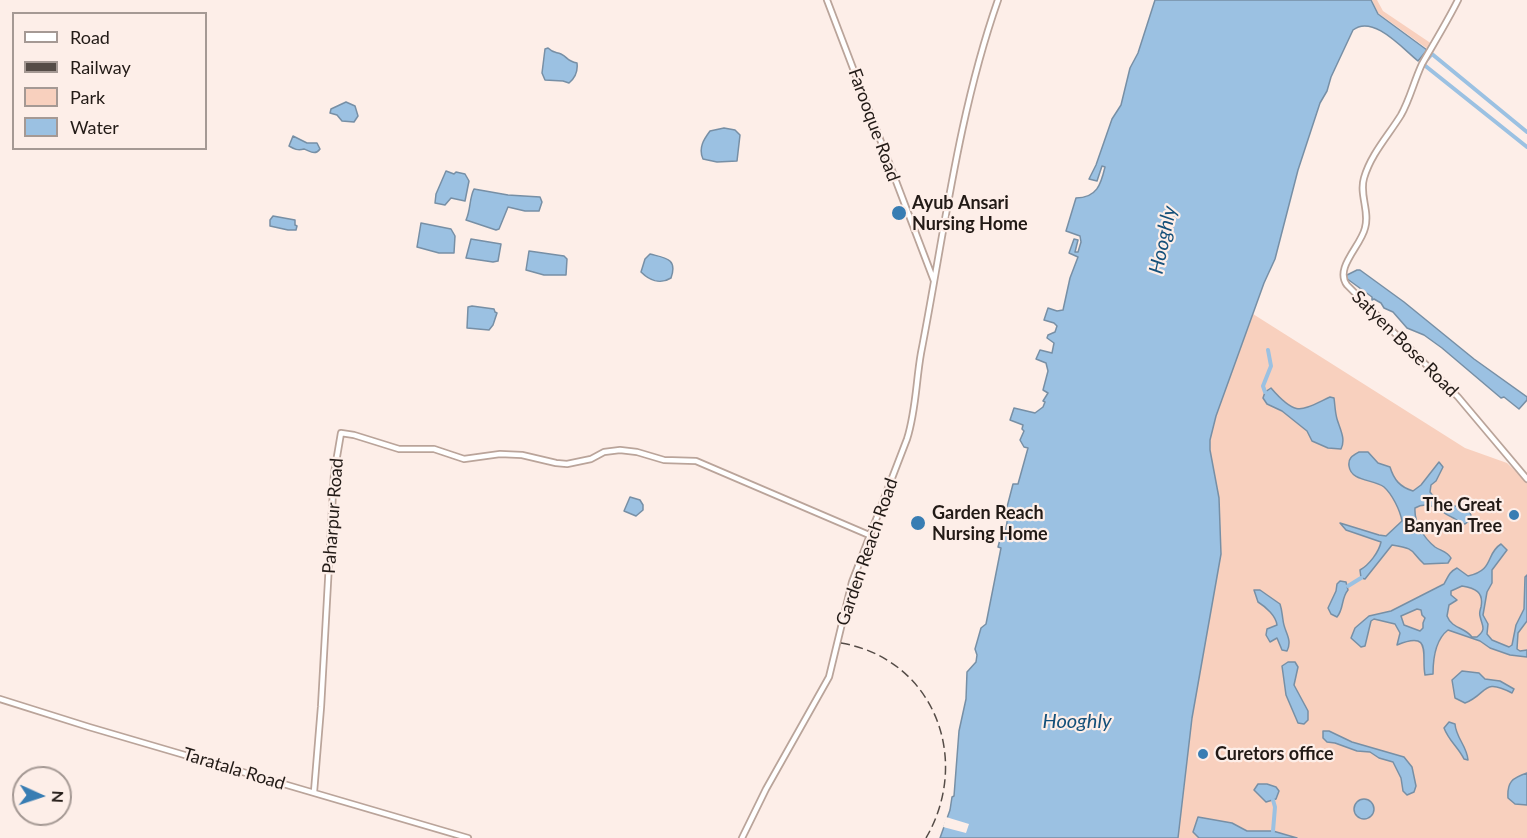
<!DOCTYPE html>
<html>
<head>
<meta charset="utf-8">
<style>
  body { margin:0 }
  #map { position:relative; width:1527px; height:838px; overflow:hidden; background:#fdeee8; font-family:Lato,sans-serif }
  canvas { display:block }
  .legend { position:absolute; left:12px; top:12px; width:195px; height:138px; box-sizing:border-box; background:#fdeee8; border:2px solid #a59994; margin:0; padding:8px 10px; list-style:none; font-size:18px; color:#221a16 }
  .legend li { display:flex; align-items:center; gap:12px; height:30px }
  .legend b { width:30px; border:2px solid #a59994 }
  .north { position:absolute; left:12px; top:766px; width:60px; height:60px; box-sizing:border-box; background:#fdeee8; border:2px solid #a59994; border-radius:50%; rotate:93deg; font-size:16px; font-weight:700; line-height:24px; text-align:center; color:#221a16 }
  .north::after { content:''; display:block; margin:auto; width:21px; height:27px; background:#387db3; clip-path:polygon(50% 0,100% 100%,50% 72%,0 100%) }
</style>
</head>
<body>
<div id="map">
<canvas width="1527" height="838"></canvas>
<ul class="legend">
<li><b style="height:8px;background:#fff"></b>Road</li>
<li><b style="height:8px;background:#554c47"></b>Railway</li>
<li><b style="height:16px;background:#f8d0be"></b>Park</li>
<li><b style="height:16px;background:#9bc1e2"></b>Water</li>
</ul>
<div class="north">N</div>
</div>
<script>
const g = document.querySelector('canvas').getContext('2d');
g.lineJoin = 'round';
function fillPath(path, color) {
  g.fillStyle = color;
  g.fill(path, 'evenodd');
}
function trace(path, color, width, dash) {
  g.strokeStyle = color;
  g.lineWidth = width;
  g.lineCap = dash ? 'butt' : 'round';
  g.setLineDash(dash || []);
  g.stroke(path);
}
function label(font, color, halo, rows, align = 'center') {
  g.font = font + ' Lato,sans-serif';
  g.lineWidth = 4.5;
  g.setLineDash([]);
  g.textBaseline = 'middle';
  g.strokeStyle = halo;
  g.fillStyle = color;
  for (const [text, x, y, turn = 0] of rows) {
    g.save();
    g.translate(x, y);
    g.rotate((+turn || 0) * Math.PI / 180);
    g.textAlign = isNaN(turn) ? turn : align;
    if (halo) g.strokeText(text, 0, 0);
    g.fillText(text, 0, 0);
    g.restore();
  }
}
fillPath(new Path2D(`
  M1372 0H1377L1383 11 1432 44 1429 50 1378 13Z
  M1253 314 1465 448 1507 463 1527 482V838H1178L1192 718 1221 554 1219 498 1210 450V440L1216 416Z`), '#f8d0be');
const water = new Path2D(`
  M1155 0H1371L1378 14 1427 50 1418 61C1403 49 1373 14 1353 30L1331 77 1327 91 1320 103 1298 170 1275 259 1264 283 1216 416 1210 440V450L1219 498 1221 554 1192 718 1178 838H940L950 810 952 797 954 796 959 731 966 699 967 672 976 662 977 655 975 649 981 628 986 624 1001 548 998 547 1001 536H1004L1007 523 1006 511 1013 484H1018L1028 448 1024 447 1020 440 1024 431 1022 429 1023 425 1010 420 1014 408 1035 413 1043 407 1045 402 1043 401 1048 393 1043 390 1048 371 1046 363 1036 359 1040 350 1052 353 1054 343 1047 338 1048 335 1055 332 1057 326 1054 323 1044 320 1048 308 1057 311 1063 310 1070 278 1078 257 1069 253 1074 239 1078 240 1075 252H1078L1081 242 1080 236 1066 231 1076 198C1097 198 1101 184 1105 167L1102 166 1097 181 1089 179 1096 165 1112 119 1121 105 1130 68 1138 53Z
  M548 48C553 53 555 52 561 54 568 57 566 61 577 63 578 71 576 77 569 83L563 81 545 80 542 73 545 49Z
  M346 102 355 106 358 116 354 122 342 121 337 115 330 113 331 109Z
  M724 128 735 130 740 135 737 161 717 162 703 159C698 148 704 139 710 131Z
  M293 136 307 143H317L320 149C315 156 310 151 304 149 298 151 294 149 289 146Z
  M446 171 454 174 456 172 465 174 469 181 465 201 451 198 445 205 435 203 436 194Z
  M474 189 508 195 540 197 542 202 539 211H525L508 207 499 229 496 230 466 220C471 209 469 199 474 189Z
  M273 216 295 220V225L297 226 296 230H288L270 226V220Z
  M421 223 451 229 455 236 454 253H439L417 247Z
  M471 239 501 244 498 261 493 262 466 258Z
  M529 251 564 256 567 259 566 275H544L526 270Z
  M650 254C665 258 678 258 671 278 660 285 649 280 641 272L645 259Z
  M1357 270H1360L1404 302 1474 359 1527 397V400L1519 409 1504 397 1501 398 1442 348 1424 335 1407 328 1393 312 1384 308 1381 303 1374 299 1372 300V297L1346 278 1345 276Z
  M472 306 494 309 495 312 497 313 493 325 489 330 467 328 468 307Z
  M1271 388C1296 417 1300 411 1330 397L1334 398C1335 405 1335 412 1337 419 1340 429 1346 439 1341 449L1328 448 1312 441 1307 431 1282 411 1267 404 1263 398 1265 392Z
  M1359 452H1368L1378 463 1390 467C1394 480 1400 487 1413 491L1421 485 1439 462 1443 467 1436 481 1431 485 1430 492 1438 502 1468 509 1471 515 1469 521 1465 524 1460 523C1455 517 1449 517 1443 512 1434 506 1425 502 1415 508 1414 523 1424 538 1435 547 1441 551 1447 551 1451 558L1448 563 1424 564C1409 550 1417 549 1392 545L1365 579 1361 578 1360 570C1369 565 1379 552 1381 542L1346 530 1340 523 1379 535 1386 536 1402 521C1400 510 1392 494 1384 487 1374 479 1351 482 1349 466 1348 458 1352 456 1359 452Z
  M630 497 640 500 643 505V510L636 516 624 511Z
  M1501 544 1507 550 1492 570V583L1487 592 1483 615 1488 624 1487 634 1492 640 1509 647 1512 645 1516 625 1524 609 1525 577 1527 575V621L1518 633 1517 649 1520 651 1527 650V657L1510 655 1490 648 1480 641 1448 630C1435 640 1433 658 1433 674L1425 675C1421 655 1433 630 1397 645L1400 633 1395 624 1374 619 1371 621 1365 646 1361 647 1351 638 1355 628 1369 616 1391 611 1444 584C1448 577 1449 572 1457 568L1468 576C1495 570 1485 554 1501 544ZM1462 586C1475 588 1484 592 1481 607 1480 611 1479 612 1480 616 1482 626 1487 629 1477 637H1472C1465 627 1452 629 1447 616L1449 605 1457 600 1451 595V591ZM1417 609 1421 610 1422 615 1425 618 1423 623V628L1420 631 1404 625 1401 616Z
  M1340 581 1346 582 1348 590C1341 598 1344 609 1337 617L1331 614 1328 608 1336 591 1337 584Z
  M1254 590H1260L1280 604C1282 610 1282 614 1283 620 1284 632 1293 639 1287 651L1282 650 1277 638 1270 642 1266 635 1267 629 1277 625C1276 616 1266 607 1258 602Z
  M1288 662H1295L1298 667 1294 685 1308 711V720L1304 724 1298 723 1286 695 1282 666Z
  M1462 671 1479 673 1485 679 1500 681 1514 689 1512 693C1482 677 1488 694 1465 703L1455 698 1452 680Z
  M1449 722 1455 724C1456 738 1467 746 1468 760L1464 759C1458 747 1449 741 1444 728Z
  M1323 731H1329L1352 742 1404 757 1412 767 1416 786 1414 792 1407 795 1403 791 1401 778 1393 762 1379 758 1370 752 1357 751 1335 743 1327 742 1323 738Z
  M1527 773V805L1515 804 1508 798C1507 782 1512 778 1527 773Z
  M1258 784H1267L1276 787 1279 791 1276 799 1266 802 1254 790Z
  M1354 809a10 10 0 1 1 20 0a10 10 0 1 1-20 0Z
  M1198 817 1232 823 1247 831H1273L1297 838H1199L1193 832Z`);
fillPath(water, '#9bc1e2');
trace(water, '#778fa5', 1.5);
fillPath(new Path2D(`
  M946 817 969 824 966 833 943 827Z`), '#fdeee8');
trace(new Path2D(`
  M1527 132 1432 54 1423 64 1527 147
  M1265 392 1263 386 1271 366 1268 350
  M1348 586 1361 578
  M1273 800 1275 807 1273 831`), '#9bc1e2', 4);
const secondary = new Path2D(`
  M827 0 934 281
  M1458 0C1447 22 1434 43 1422 64 1414 81 1410 99 1401 115 1388 136 1371 154 1364 178 1359 195 1370 211 1365 228 1361 246 1334 268 1347 285L1458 397 1527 479
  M0 699 89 727 468 838
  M314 792 321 707 334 474 341 433 354 435 399 449H434L464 459 500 454 522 455 556 463 567 464 591 459 604 452 620 450 637 452 664 460 696 461 869 535
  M742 838 766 789 829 677 852 582 907 439C916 411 916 381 921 353 944 235 958 114 998 0`);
trace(secondary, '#baa49a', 8);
trace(secondary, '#fff', 4.5);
trace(new Path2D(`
  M841 643C934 659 972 759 926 838`), '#554c47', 1.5, [9, 4.5]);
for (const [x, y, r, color] of [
  [899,213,8,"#387db3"],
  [1514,515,6,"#387db3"],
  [918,523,8,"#387db3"],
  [1203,754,6,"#387db3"]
]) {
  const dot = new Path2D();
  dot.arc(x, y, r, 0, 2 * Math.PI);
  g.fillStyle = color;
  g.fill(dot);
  trace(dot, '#fdeee8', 2);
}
label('18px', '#221a16', '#fdeee8', [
  ["Farooque Road",874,125,70],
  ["Satyen Bose Road",1405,344,45],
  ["Paharpur Road",333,516,-86],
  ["Garden Reach Road",867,552,-71],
  ["Taratala Road",234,769,17]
]);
label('bold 18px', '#221a16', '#fdeee8', [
  ["Ayub Ansari",912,203],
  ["Nursing Home",912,224],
  ["The Great",1502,505,"right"],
  ["Banyan Tree",1502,526,"right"],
  ["Garden Reach",932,513],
  ["Nursing Home",932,534],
  ["Curetors office",1215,754]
], 'left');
label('italic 20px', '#14507a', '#fdeee8', [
  ["Hooghly",1163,240,-78],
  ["Hooghly",1077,722]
]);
</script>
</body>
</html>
